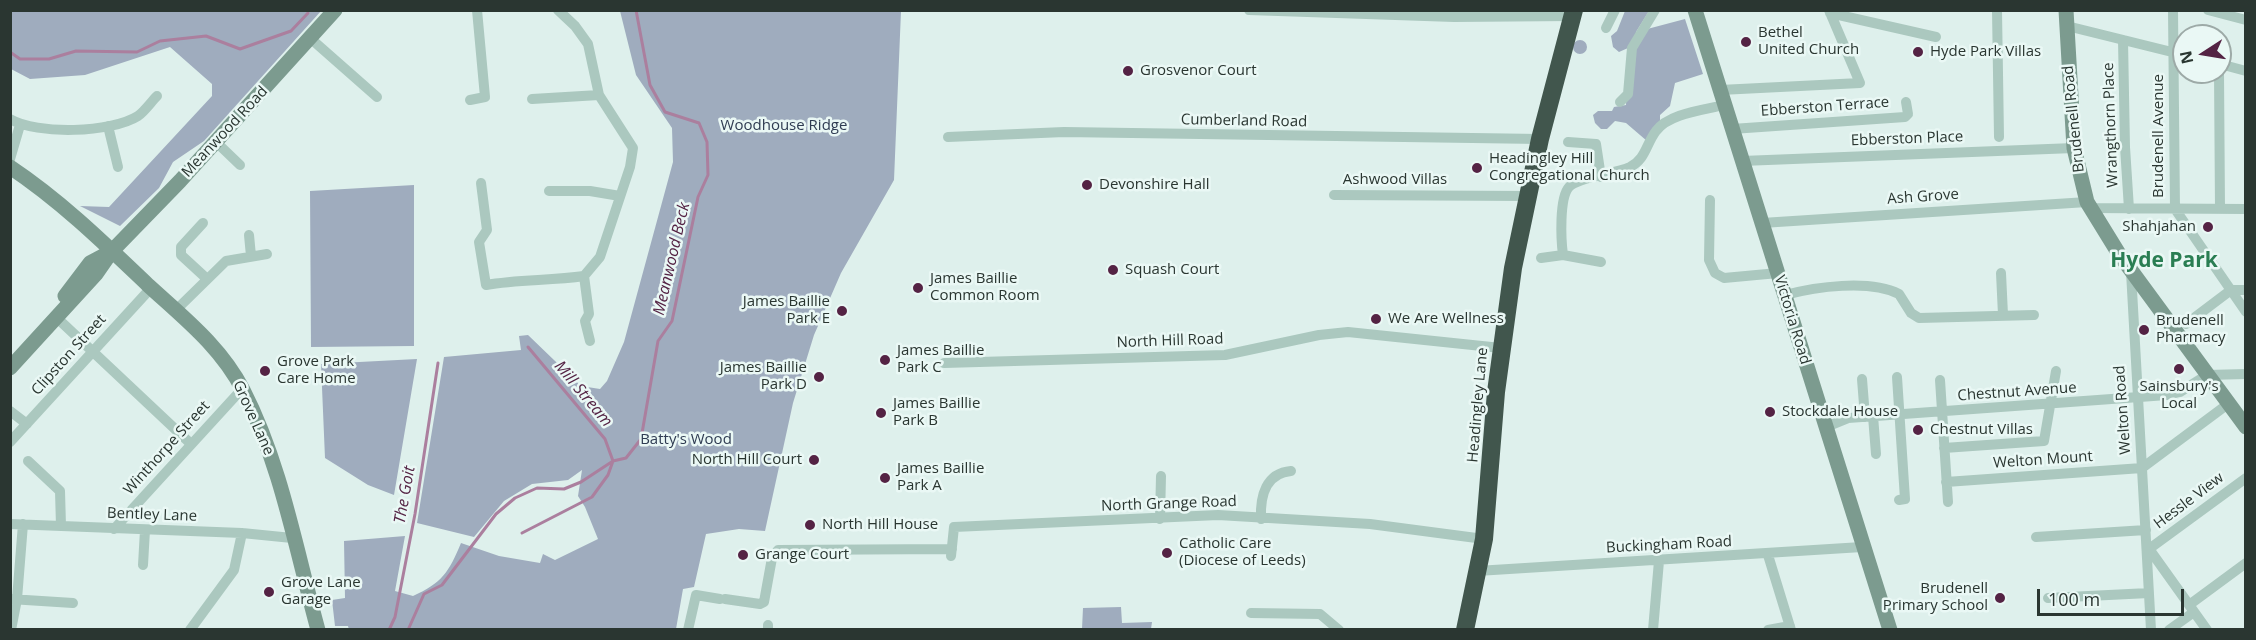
<!DOCTYPE html>
<html>
<head>
<meta charset="utf-8">
<style>
  body { margin:0 }
  #map { position:relative; width:2256px; height:640px; overflow:hidden; background:#def0ec; font-family:"Open Sans",sans-serif }
  canvas { display:block }
  .frame { position:absolute; inset:0; border:12px solid #2a3631; pointer-events:none }
  .north { position:absolute; left:2172px; top:24px; width:60px; height:60px; box-sizing:border-box; background:#eaf8f5; border:2px solid #9daaa7; border-radius:50%; rotate:258deg; font-size:16px; font-weight:700; line-height:24px; text-align:center; color:#2a3631 }
  .north::after { content:''; display:block; margin:auto; width:21px; height:27px; background:#542344; clip-path:polygon(50% 0,100% 100%,50% 72%,0 100%) }
  .scale { position:absolute; left:2037px; top:589px; width:147px; height:27px; box-sizing:border-box; border:3px solid #2a3631; border-top:0; padding-left:8px; font-size:18px; line-height:21px; white-space:nowrap; color:#2a3631; -webkit-text-stroke:4px #eaf8f5; paint-order:stroke }
</style>
</head>
<body>
<div id="map">
<canvas width="2256" height="640"></canvas>
<div class="frame"></div>
<div class="north">N</div>
<div class="scale">100 m</div>
</div>
<script>
const g = document.querySelector('canvas').getContext('2d');
g.lineJoin = 'round';
function fillPath(path, color) {
  g.fillStyle = color;
  g.fill(path, 'evenodd');
}
function trace(path, color, width, dash) {
  g.strokeStyle = color;
  g.lineWidth = width;
  g.lineCap = dash ? 'butt' : 'round';
  g.setLineDash(dash || []);
  g.stroke(path);
}
function label(font, color, halo, rows, align = 'center') {
  g.font = font + ' "Open Sans",sans-serif';
  g.lineWidth = 5;
  g.setLineDash([]);
  g.textBaseline = 'middle';
  g.strokeStyle = halo;
  g.fillStyle = color;
  for (const [text, x, y, turn = 0] of rows) {
    g.save();
    g.translate(x, y);
    g.rotate((+turn || 0) * Math.PI / 180);
    g.textAlign = isNaN(turn) ? turn : align;
    if (halo) g.strokeText(text, 0, 0);
    g.fillText(text, 0, 0);
    g.restore();
  }
}
fillPath(new Path2D(`
  M11 10H321V11L204 141 173 162 159 188 120 226 80 206 109 207 212 96V84L170 47 85 75 30 79 11 69Z
  M620 11H901L894 180 841 273 814 335 793 403 765 531 739 529 706 534 694 587 683 589 676 629 349 630 348 626H335L332 600 345 598 344 541 405 536 395 591 413 596C442 583 449 572 461 543L499 556 540 563 543 554 555 560 598 539 585 507 578 496 582 470 568 480 532 484 504 501 474 537 417 523 444 357 521 350 519 336 528 335 581 386 600 389 607 381 624 342 673 162 672 128 636 75Z
  M1625 11H1649L1636 32 1685 19 1703 74 1675 83 1670 106 1660 115V124L1647 141 1626 123 1615 121 1607 129H1601L1595 123 1593 115 1598 111H1612L1614 107 1626 105 1628 48 1619 52 1613 47 1611 36 1617 31Z
  M1573 47a7 7 0 1 1 14 0a7 7 0 1 1-14 0Z
  M414 185V346L311 347 310 191Z
  M417 359 394 495 368 485 325 458 321 364Z
  M1121 607 1122 623 1152 622 1151 629H1082L1083 608Z`), '#9facbe');
trace(new Path2D(`
  M10 52 20 59H49L76 51 137 52 160 41 206 36 240 49 291 31 308 13
  M522 533 592 497 608 475 613 461 605 439 528 347
  M389 630 395 617 415 514 438 363
  M408 630 424 594 442 585 496 514 515 498 537 488 564 489 581 482 613 461 626 458 641 439 658 341 672 321 698 197 708 175 707 142 699 123 665 112 650 85 636 10`), '#ab7f9e', 3);
trace(new Path2D(`
  M1249 10 1454 17 1572 16
  M1997 10 1999 137
  M2173 10 2175 209 2246 312
  M2208 10 2246 20
  M1830 13 1936 37
  M2067 26 2184 55
  M1606 28 1615 10
  M310 38 377 97
  M2123 40 2125 147 2129 209
  M2220 64 2246 71
  M2219 72 2220 209
  M1720 90 1860 83 1829 10
  M532 99 599 95
  M470 100 485 97 477 10
  M1620 102 1628 94 1632 48 1655 10
  M10 119C37 135 111 133 138 116 145 111 151 102 157 96
  M108 126 118 167
  M1732 129 1905 117 1908 114 1906 102
  M948 137 1064 132 1540 139
  M215 141 240 165
  M1568 142 1596 144 1601 177
  M10 159 20 125
  M1742 161 2074 148
  M481 183 487 230 479 242 486 285C519 279 550 281 584 276L600 257 630 167 633 148 599 95 588 44 575 26 558 10
  M549 191H590L620 196
  M1334 195 1527 196
  M1710 200 1709 260 1715 273 1724 278 1778 273
  M2090 208 2246 209
  M203 223 181 247V255L206 278
  M1762 223 2087 202
  M249 235 251 256
  M1541 258 1563 255
  M1601 262 1563 255C1561 240 1559 198 1569 187 1578 177 1615 174 1630 167 1646 159 1646 144 1656 131 1669 113 1705 110 1724 105
  M2131 272 2151 630
  M2001 273 2003 315
  M584 276 589 314 585 321 590 341
  M1785 295C1815 287 1869 279 1899 294L1911 313 1919 318 2034 315
  M176 310 226 261 267 254
  M56 317 191 444
  M2186 324 2231 290H2246
  M944 363 1225 355 1319 335 1348 332 1501 348
  M1897 377 1905 499 1899 500
  M1862 379 1865 417
  M1940 380 1948 502
  M10 411 27 424
  M1873 416 1876 454
  M1826 427 1848 418 2167 395 2180 392 2207 375 2246 374
  M10 442 151 288
  M1944 448 2044 441 2056 371
  M28 461 60 491 61 526
  M1946 482 2142 468 2228 404
  M1160 519 1161 476
  M1261 519C1260 496 1266 473 1291 471
  M10 524 242 533 292 538
  M114 529 242 389
  M2036 537 2146 530
  M2147 546 2207 630
  M2149 549 2246 478
  M1768 555 1791 630
  M951 556 954 527 1218 515 1370 524 1484 539
  M143 565 145 530
  M1477 571 1862 547
  M2048 598 2149 593
  M10 599 73 603
  M725 599 760 604 764 602 772 558 778 550 952 549
  M2189 605 2246 563
  M1251 613 1320 614 1339 630
  M11 630 17 599 23 524
  M190 630 234 570 242 533
  M688 630 696 595 720 599
  M768 630V625
  M1653 630 1659 561
  M1768 630 1790 626
  M2169 630 2194 612`), '#abc8bf', 10);
trace(new Path2D(`
  M1695 10 1890 630
  M2066 10 2074 148 2087 202 2119 254 2246 427
  M10 167C61 201 105 244 149 286 184 318 221 347 243 390 281 464 296 550 318 630
  M65 296 90 263 107 254
  M10 368 96 274 112 251 180 181 335 10`), '#7c9b8f', 15);
trace(new Path2D(`
  M1465 630 1484 539 1496 392 1513 268 1540 139 1574 10`), '#41564d', 18);
for (const [x, y, r, color] of [
  [1746,42,6,"#542344"],
  [1918,52,6,"#542344"],
  [1128,71,6,"#542344"],
  [1477,168,6,"#542344"],
  [1087,185,6,"#542344"],
  [2208,227,6,"#542344"],
  [1113,270,6,"#542344"],
  [918,288,6,"#542344"],
  [842,311,6,"#542344"],
  [1376,319,6,"#542344"],
  [2144,330,6,"#542344"],
  [885,360,6,"#542344"],
  [2179,369,6,"#542344"],
  [265,371,6,"#542344"],
  [819,377,6,"#542344"],
  [1770,412,6,"#542344"],
  [881,413,6,"#542344"],
  [1918,430,6,"#542344"],
  [814,460,6,"#542344"],
  [885,478,6,"#542344"],
  [810,525,6,"#542344"],
  [1167,553,6,"#542344"],
  [743,555,6,"#542344"],
  [269,592,6,"#542344"],
  [2000,598,6,"#542344"]
]) {
  const dot = new Path2D();
  dot.arc(x, y, r, 0, 2 * Math.PI);
  g.fillStyle = color;
  g.fill(dot);
  trace(dot, '#eaf8f5', 2);
}
label('15px', '#2a3631', '#eaf8f5', [
  ["Bethel",1758,33],
  ["United Church",1758,50],
  ["Hyde Park Villas",1930,52],
  ["Grosvenor Court",1140,71],
  ["Headingley Hill",1489,159],
  ["Congregational Church",1489,176],
  ["Devonshire Hall",1099,185],
  ["Shahjahan",2196,227,"right"],
  ["Squash Court",1125,270],
  ["James Baillie",930,279],
  ["Common Room",930,296],
  ["James Baillie",830,302,"right"],
  ["Park E",830,319,"right"],
  ["We Are Wellness",1388,319],
  ["Brudenell",2156,321],
  ["Pharmacy",2156,338],
  ["James Baillie",897,351],
  ["Park C",897,368],
  ["Grove Park",277,362],
  ["Care Home",277,379],
  ["James Baillie",807,368,"right"],
  ["Park D",807,385,"right"],
  ["Sainsbury's",2179,387,"center"],
  ["Local",2179,404,"center"],
  ["James Baillie",893,404],
  ["Park B",893,421],
  ["Stockdale House",1782,412],
  ["Chestnut Villas",1930,430],
  ["North Hill Court",802,460,"right"],
  ["James Baillie",897,469],
  ["Park A",897,486],
  ["North Hill House",822,525],
  ["Catholic Care",1179,544],
  ["(Diocese of Leeds)",1179,561],
  ["Grange Court",755,555],
  ["Grove Lane",281,583],
  ["Garage",281,600],
  ["Brudenell",1988,589,"right"],
  ["Primary School",1988,606,"right"]
], 'left');
label('15px', '#2a3631', '#eaf8f5', [
  ["Ebberston Terrace",1825,107,-4],
  ["Brudenell Road",2074,119,-96],
  ["Cumberland Road",1244,121,1],
  ["Wrangthorn Place",2111,125,-92],
  ["Meanwood Road",225,132,-47],
  ["Brudenell Avenue",2159,136,-90],
  ["Ebberston Place",1907,139,-2],
  ["Ashwood Villas",1395,180],
  ["Ash Grove",1923,197,-4],
  ["Victoria Road",1792,320,73],
  ["North Hill Road",1170,341,-2],
  ["Clipston Street",69,355,-48],
  ["Chestnut Avenue",2017,392,-4],
  ["Headingley Lane",1478,405,-85],
  ["Welton Road",2123,410,-94],
  ["Grove Lane",253,418,66],
  ["Winthorpe Street",167,448,-48],
  ["Welton Mount",2043,460,-4],
  ["Hessle View",2189,501,-37],
  ["North Grange Road",1169,504,-2],
  ["Bentley Lane",152,515,2],
  ["Buckingham Road",1669,545,-3]
]);
label('15px', '#2f3c52', '#eaf8f5', [
  ["Woodhouse Ridge",784,126],
  ["Batty's Wood",686,440]
]);
label('italic 16px', '#542344', '#eaf8f5', [
  ["Meanwood Beck",672,259,-77],
  ["Mill Stream",583,394,50],
  ["The Goit",405,495,-80]
]);
label('bold 21px', '#2a7e53', '#eaf8f5', [
  ["Hyde Park",2164,261]
]);
</script>
</body>
</html>
